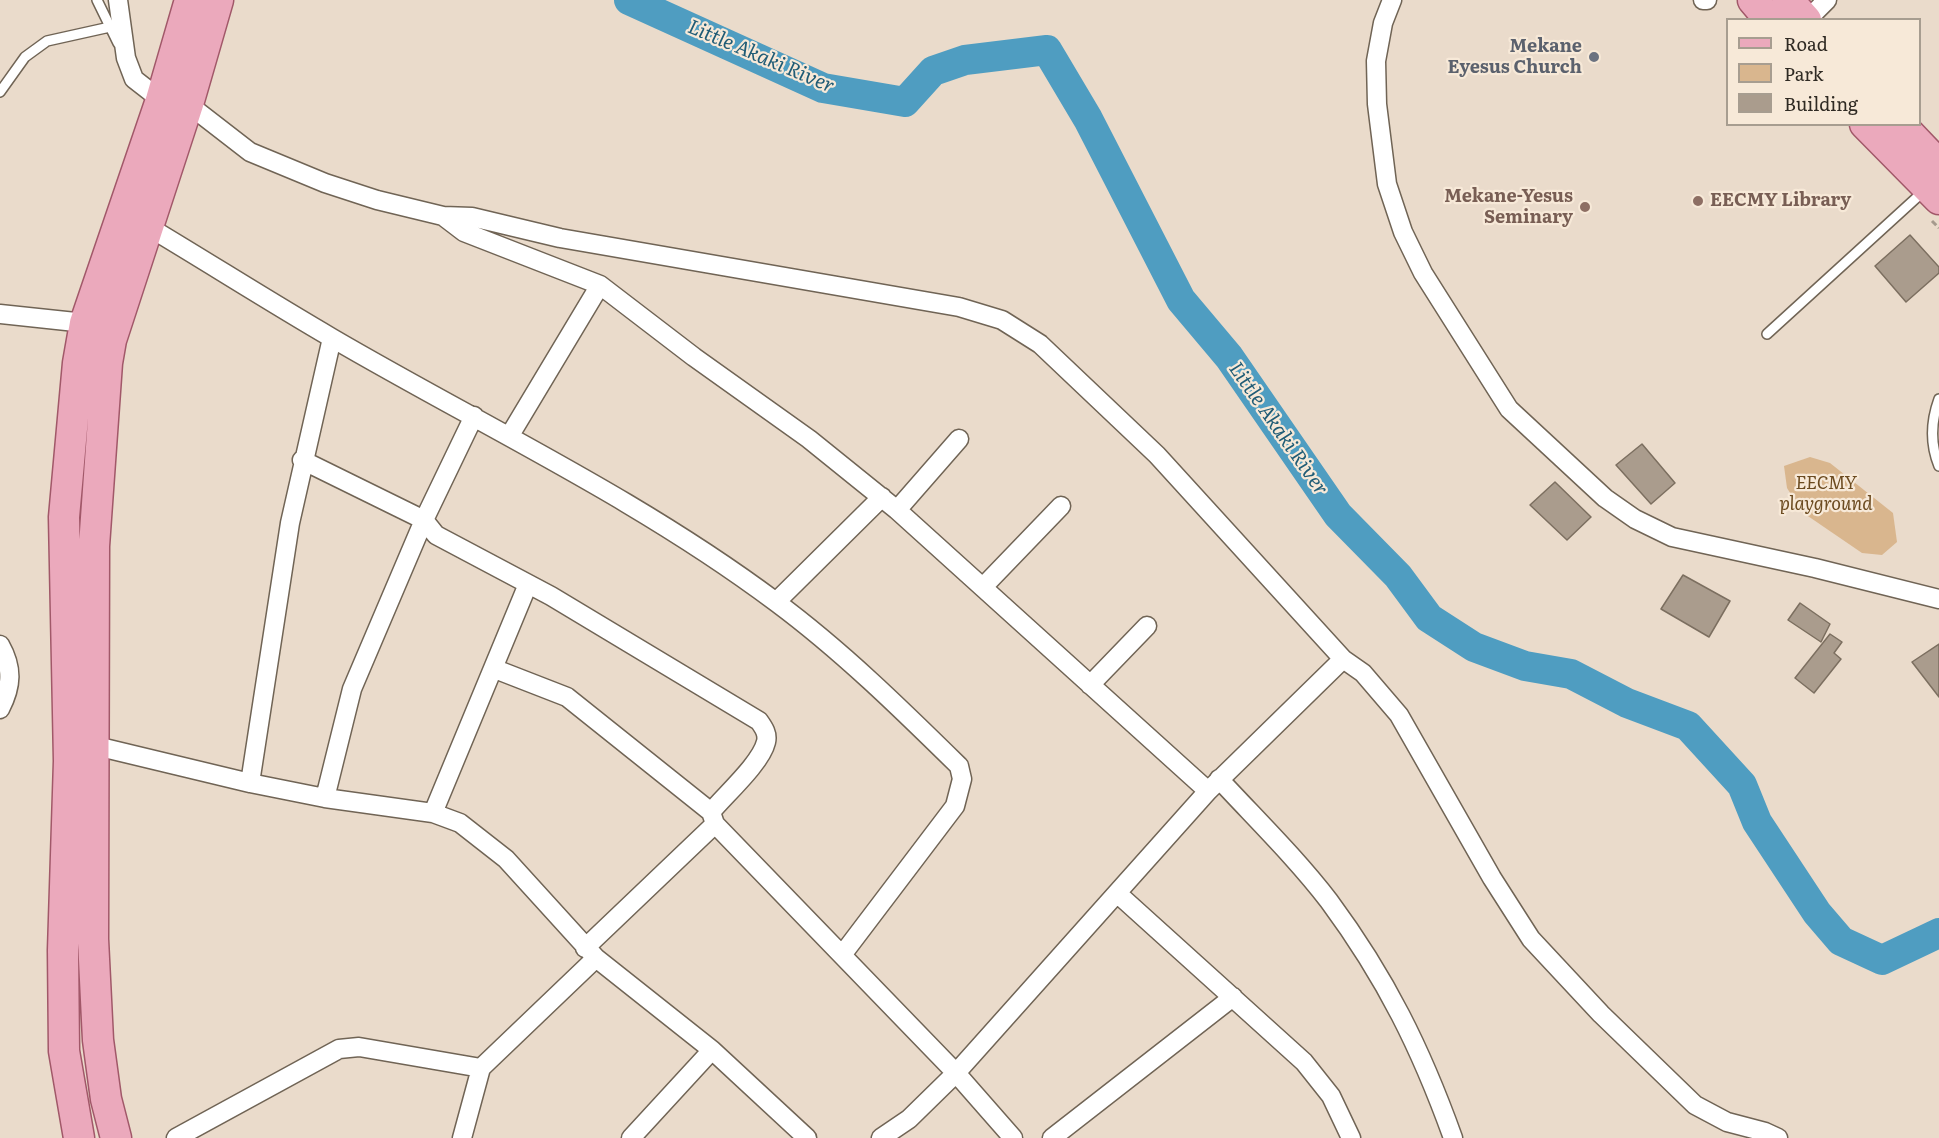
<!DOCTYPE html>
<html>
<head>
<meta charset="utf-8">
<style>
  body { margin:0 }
  #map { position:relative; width:1939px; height:1138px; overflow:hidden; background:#eadbcb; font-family:Literata,serif }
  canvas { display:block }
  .legend { position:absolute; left:1726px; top:18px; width:195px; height:108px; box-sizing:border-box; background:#f7e9d8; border:2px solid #a79d90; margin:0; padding:8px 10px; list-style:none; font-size:18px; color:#2f2a23 }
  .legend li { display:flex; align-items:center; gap:12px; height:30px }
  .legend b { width:30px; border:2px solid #a79d90 }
</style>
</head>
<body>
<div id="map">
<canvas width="1939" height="1138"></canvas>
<ul class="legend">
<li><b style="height:8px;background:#eba9bc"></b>Road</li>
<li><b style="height:16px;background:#d9b68e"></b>Park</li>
<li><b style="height:16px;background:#aa9c8d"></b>Building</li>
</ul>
</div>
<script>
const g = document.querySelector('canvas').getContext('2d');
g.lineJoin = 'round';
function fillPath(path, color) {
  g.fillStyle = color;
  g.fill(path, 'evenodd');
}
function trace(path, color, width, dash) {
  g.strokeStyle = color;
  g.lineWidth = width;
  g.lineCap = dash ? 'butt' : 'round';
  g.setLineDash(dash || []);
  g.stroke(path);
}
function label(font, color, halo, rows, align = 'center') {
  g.font = font + ' Literata,serif';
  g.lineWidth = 4.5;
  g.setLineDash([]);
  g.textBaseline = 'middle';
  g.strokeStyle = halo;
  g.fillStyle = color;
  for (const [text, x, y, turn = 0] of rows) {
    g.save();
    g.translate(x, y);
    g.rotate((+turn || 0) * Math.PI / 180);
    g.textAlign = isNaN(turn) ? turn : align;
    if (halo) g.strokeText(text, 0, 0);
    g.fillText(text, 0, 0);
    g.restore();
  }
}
fillPath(new Path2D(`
  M1810 457 1830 463 1893 513 1897 542 1882 555 1862 553 1802 512 1787 488 1784 466Z`), '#d9b68e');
trace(new Path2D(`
  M629 0 823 88 905 102 933 71 965 60 1047 50 1088 119 1181 300 1229 357 1338 515 1398 576 1429 618 1474 647 1525 666 1571 674 1627 703 1688 726 1742 785 1757 822 1817 913 1841 941 1882 960 1939 933`), '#4f9dc1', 30);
const building = new Path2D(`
  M1910 235 1939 267V273L1906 302 1875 266Z
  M1642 444 1675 483 1651 504 1616 465Z
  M1555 482 1591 517 1567 540 1530 505Z
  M1683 575 1730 601 1709 637 1661 609Z
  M1800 603 1830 624 1821 642 1788 620Z
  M1830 634 1842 642 1834 653 1841 659 1814 693 1795 678Z
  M1939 644V697L1912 662Z`);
fillPath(building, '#aa9c8d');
trace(building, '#7c6f60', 1.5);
const service = new Path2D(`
  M97 0 118 43
  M0 92 25 57 47 41 110 27
  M1767 334 1925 190
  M1939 399C1931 421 1930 444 1939 466`);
const minor = new Path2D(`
  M118 0 126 58 134 79 161 100
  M1392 0 1383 23 1376 61 1377 104 1387 184 1403 232 1423 273 1509 409 1605 498 1635 519 1672 537 1815 568 1939 599
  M1703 0H1707
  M1807 20 1827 0
  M188 104 250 152 325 183 377 200 443 216 472 217 560 238 959 307 1002 320 1040 344 1157 455 1343 659 1363 673 1399 715 1492 878 1531 939 1601 1014 1695 1105 1727 1122 1765 1132 1778 1138
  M443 216 464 232 600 285 694 357 809 439 897 510 1208 791
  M147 226C209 263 270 302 332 338 481 425 637 498 776 602 842 651 901 709 959 766L962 779 955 806 842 955
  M0 314 85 323
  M510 435 600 285
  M302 460 424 520 436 535 551 596 759 721C764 728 768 734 766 742 761 763 726 794 711 812
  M897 510 959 439
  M983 587 1061 506
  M776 602 882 497
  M0 645C13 668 12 686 0 709
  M495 669 567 697 711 812 715 824 585 948
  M1090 685 1147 626
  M96 746 250 783 325 798 433 813 460 823 506 859 596 958 712 1050 807 1138
  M1219 779C1256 819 1296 858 1329 901 1386 978 1421 1049 1453 1138
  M250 783 290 523 332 338
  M325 798 352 689 424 520 474 416
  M433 813 528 584
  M715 824 956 1073 1013 1138
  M1118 894 1304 1062 1331 1096 1351 1138
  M176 1138 339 1049 359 1047 481 1068
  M462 1138 481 1068 596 958
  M631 1138 712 1050
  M881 1138 909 1119 956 1073 1208 791 1343 659
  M1052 1138 1233 997`);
const primary = new Path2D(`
  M1753 0 1770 20
  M1788 0 1806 20
  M1865 124 1939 199
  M1900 124 1939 165
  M79 1138 64 1051 63 950 69 761 64 517 78 363 85 323 161 100 190 0
  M116 1138 106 1099 98 1040 93 939 94 546 107 363 111 340 188 104 218 0`);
trace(service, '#706455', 12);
trace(minor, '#706455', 21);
trace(primary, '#a15869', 33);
trace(new Path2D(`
  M1932 221 1939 228`), '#a59a8d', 3, [6, 3]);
trace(service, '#fff', 9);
trace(minor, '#fff', 18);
trace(primary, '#eba9bc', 30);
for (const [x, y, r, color] of [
  [1594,57,6,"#6b7280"],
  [1698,201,6,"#8d6e63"],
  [1585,207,6,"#8d6e63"]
]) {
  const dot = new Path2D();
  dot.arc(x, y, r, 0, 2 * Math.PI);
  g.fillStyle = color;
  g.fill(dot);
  trace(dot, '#f7e9d8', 2);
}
label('bold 18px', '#5b616d', '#f7e9d8', [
  ["Mekane",1582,47],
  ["Eyesus Church",1582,68]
], 'right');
label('bold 18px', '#785e54', '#f7e9d8', [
  ["Mekane-Yesus",1573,197],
  ["Seminary",1573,218],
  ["EECMY Library",1710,201,"left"]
], 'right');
label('italic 18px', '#6c4b20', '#f7e9d8', [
  ["EECMY",1826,484],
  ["playground",1826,505]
]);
label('italic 20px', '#205c76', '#f7e9d8', [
  ["Little Akaki River",761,57,23],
  ["Little Akaki River",1278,429,55]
]);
</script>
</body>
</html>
